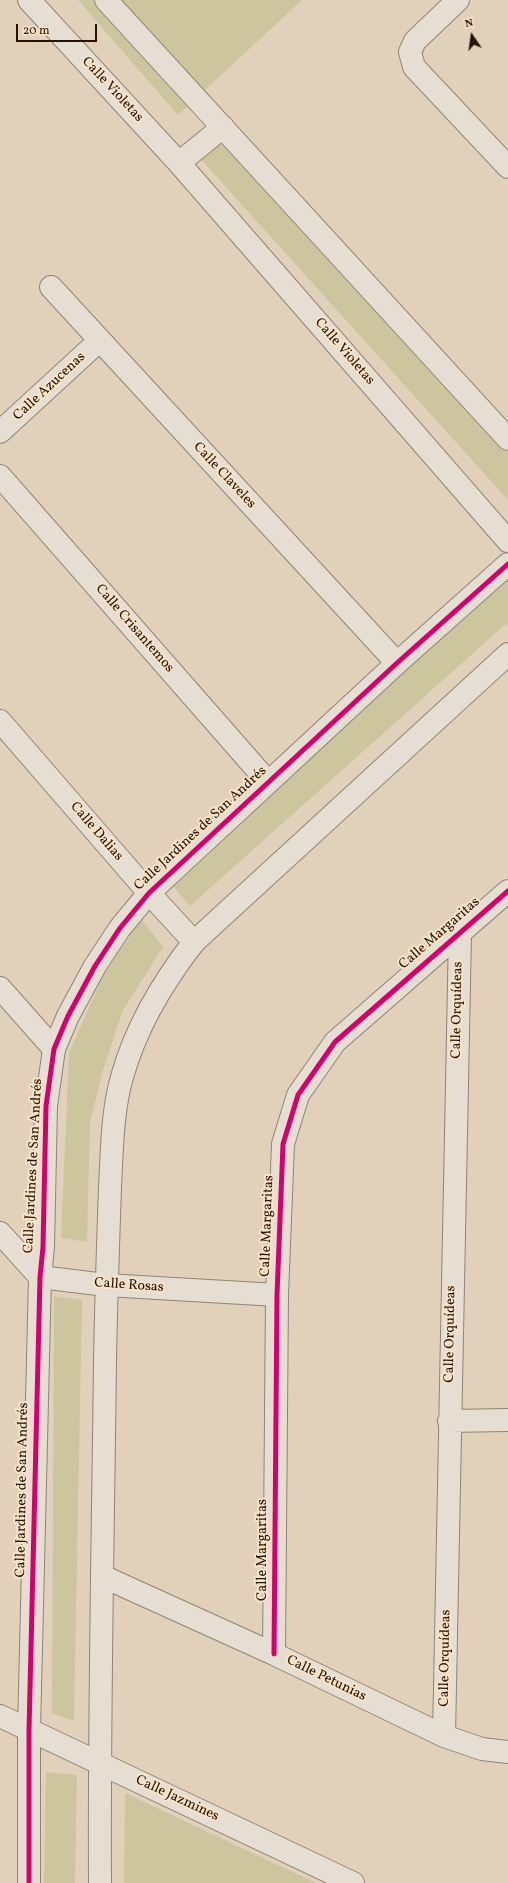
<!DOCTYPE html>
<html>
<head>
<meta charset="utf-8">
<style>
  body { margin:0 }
  #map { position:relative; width:508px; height:1883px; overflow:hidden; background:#e2d1ba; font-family:Vollkorn,serif }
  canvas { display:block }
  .north { position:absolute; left:452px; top:16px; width:40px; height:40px; -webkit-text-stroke:3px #f7e3c7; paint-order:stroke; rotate:347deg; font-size:11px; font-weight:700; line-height:16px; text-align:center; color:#281105 }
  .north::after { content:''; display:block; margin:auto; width:14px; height:18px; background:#281105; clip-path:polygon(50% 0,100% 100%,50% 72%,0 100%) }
  .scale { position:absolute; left:16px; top:24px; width:81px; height:18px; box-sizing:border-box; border:2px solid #281105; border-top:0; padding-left:5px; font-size:12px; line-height:14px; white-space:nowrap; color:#281105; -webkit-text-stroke:3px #f7e3c7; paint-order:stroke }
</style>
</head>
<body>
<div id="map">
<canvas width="508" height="1883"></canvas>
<div class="north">N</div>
<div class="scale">20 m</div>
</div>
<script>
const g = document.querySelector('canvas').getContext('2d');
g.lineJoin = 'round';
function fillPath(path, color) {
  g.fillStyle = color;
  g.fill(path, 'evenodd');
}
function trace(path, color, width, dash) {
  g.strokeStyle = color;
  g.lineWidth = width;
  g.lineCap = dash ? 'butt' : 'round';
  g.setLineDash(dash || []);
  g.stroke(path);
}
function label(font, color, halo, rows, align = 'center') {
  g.font = font + ' Vollkorn,serif';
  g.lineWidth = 4;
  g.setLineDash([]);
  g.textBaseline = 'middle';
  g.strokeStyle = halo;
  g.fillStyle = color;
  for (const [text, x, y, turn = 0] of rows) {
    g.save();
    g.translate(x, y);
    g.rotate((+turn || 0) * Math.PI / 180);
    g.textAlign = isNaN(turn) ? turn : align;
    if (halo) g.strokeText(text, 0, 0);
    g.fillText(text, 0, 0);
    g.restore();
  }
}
fillPath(new Path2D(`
  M78 0H302L178 115Z
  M224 137 508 452V500L198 156Z
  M508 574V622L190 906 174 887Z
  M141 919 163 947 122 1012 102 1073 90 1122 87 1242 61 1238 69 1053 102 978Z
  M54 1296 82 1300 74 1721 52 1713Z
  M46 1772 77 1775 75 1883H44Z
  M125 1793 316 1883H124Z`), '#cdc59e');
const minor = new Path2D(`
  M29 0 179 163 508 541
  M106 0 508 439
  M458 0 415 41 410 52 414 67 508 167
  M179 163 223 127
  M51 287 397 663
  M0 432 99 341
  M0 476 268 782
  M0 721 149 893 194 942
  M0 988 54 1049
  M0 1233 40 1277 106 1285 277 1295
  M449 1421 508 1420
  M102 1576 274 1654 444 1736 482 1749 508 1752
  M274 1654 277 1295 283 1144 298 1095 335 1042 508 891
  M0 1716 353 1883
  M444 1736 460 933`);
const tertiary = new Path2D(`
  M29 1883V1730L40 1277 43 1247 46 1106 54 1049 68 1016 95 966 120 928 149 893 397 663 508 564
  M100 1883C99 1709 103 1535 105 1361 106 1303 108 1245 110 1187 112 1151 112 1112 122 1077 136 1027 162 983 194 942L508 654`);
trace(minor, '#908375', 24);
trace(tertiary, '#908375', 24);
trace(minor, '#e6ded3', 22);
trace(tertiary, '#e6ded3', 22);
trace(new Path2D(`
  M274 1654 277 1295 283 1144 298 1095 335 1042 508 891
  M29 1883V1730L40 1277 43 1247 46 1106 54 1049 68 1016 95 966 120 928 149 893 397 663 508 564`), '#d6006c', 5);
label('14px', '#281105', '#f7e3c7', [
  ["Calle Violetas",112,90,47],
  ["Calle Violetas",344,352,49],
  ["Calle Azucenas",50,387,-43],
  ["Calle Claveles",224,476,47],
  ["Calle Crisantemos",134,629,49],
  ["Calle Jardines de San Andrés",201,829,-43],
  ["Calle Dalias",96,832,49],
  ["Calle Margaritas",440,934,-41],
  ["Calle Orquídeas",458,1010,-89],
  ["Calle Jardines de San Andrés",34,1166,-87],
  ["Calle Margaritas",268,1226,-88],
  ["Calle Rosas",129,1286,4],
  ["Calle Orquídeas",451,1334,-89],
  ["Calle Jardines de San Andrés",23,1490,-89],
  ["Calle Margaritas",263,1550,-90],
  ["Calle Orquídeas",446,1658,-89],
  ["Calle Petunias",326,1679,26],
  ["Calle Jazmines",177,1799,25]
]);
</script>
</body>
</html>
